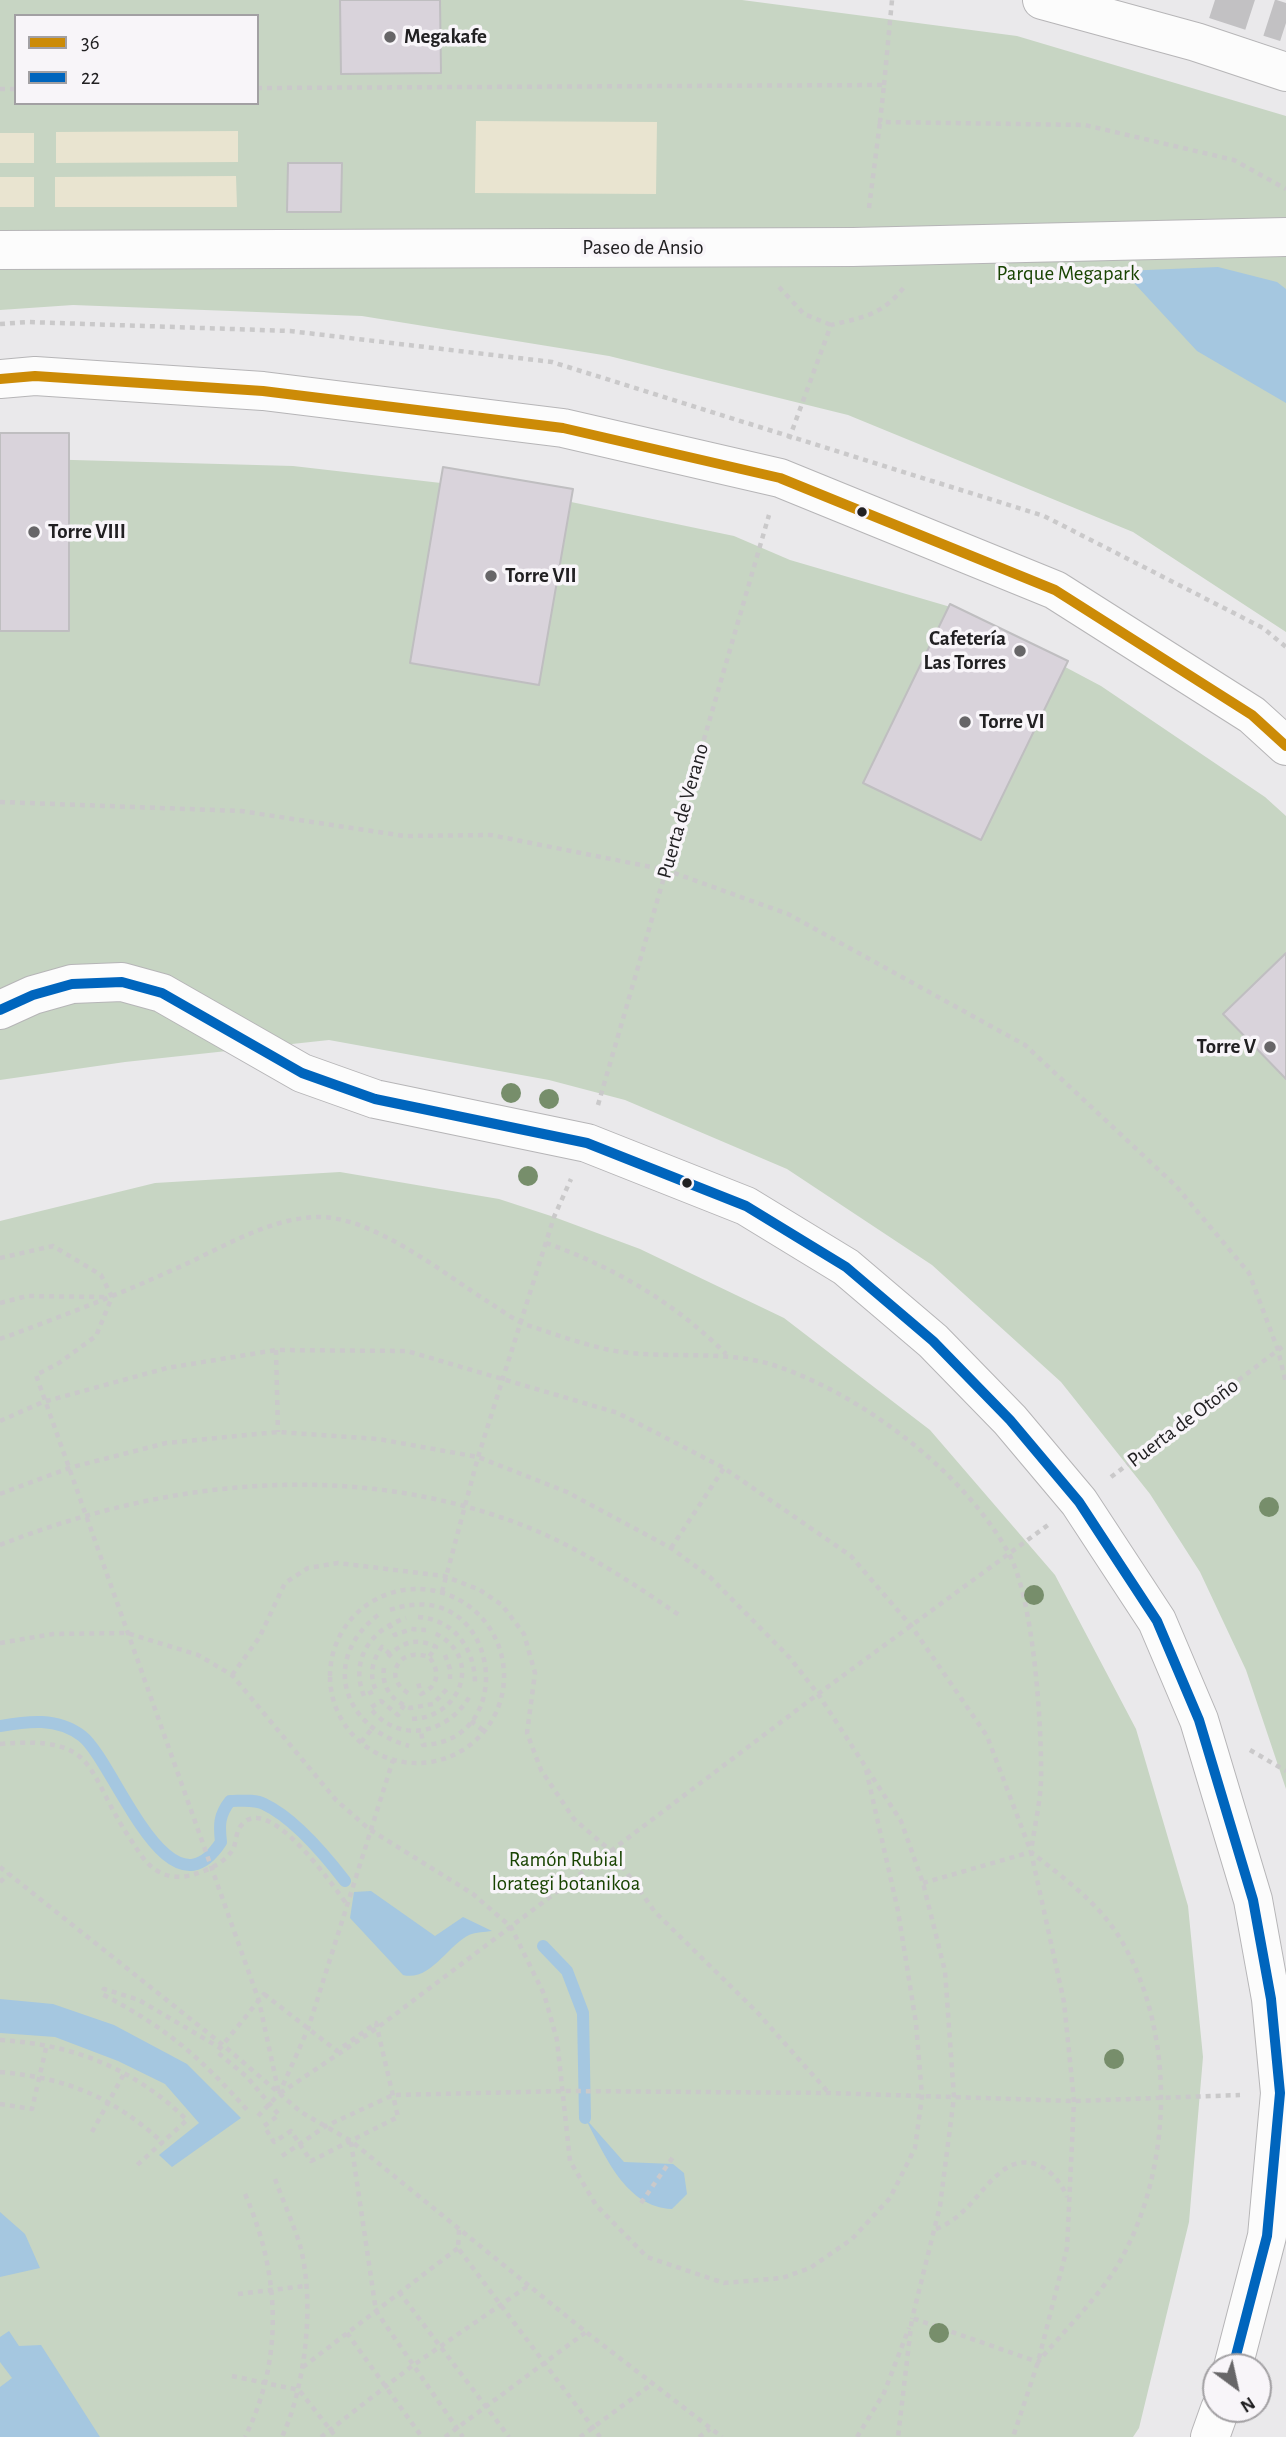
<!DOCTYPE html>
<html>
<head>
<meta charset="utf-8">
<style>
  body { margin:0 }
  #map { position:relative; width:1286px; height:2437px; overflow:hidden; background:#eae9eb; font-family:"Alegreya Sans",sans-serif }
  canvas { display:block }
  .legend { position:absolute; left:14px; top:14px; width:245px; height:91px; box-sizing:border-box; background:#f8f5f9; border:2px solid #a2a0a3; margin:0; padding:9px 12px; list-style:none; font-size:21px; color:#212022 }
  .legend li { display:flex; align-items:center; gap:14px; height:35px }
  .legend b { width:35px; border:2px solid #a2a0a3 }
  .north { position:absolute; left:1202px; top:2353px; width:70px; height:70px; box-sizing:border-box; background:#f8f5f9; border:2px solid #a2a0a3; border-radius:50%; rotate:147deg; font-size:19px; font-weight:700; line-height:28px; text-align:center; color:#212022 }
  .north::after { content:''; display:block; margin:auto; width:24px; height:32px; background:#676668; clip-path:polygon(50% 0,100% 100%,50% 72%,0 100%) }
</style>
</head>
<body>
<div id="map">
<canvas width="1286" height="2437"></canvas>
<ul class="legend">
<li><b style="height:9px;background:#cc8b07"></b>36</li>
<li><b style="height:9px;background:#0065bd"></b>22</li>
</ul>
<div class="north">N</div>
</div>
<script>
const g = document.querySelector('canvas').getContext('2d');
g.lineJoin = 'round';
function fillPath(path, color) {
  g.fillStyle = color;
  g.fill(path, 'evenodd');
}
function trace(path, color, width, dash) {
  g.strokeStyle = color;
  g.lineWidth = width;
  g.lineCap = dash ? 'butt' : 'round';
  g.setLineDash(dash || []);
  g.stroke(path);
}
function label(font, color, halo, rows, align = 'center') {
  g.font = font + ' "Alegreya Sans",sans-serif';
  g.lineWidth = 7;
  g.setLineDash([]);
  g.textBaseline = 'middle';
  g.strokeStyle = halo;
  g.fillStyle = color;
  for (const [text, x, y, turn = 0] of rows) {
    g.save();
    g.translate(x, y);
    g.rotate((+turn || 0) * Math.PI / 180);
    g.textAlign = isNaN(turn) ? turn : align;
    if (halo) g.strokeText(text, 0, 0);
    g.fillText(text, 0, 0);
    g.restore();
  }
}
fillPath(new Path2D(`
  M0 0H742L1017 36 1286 116V632L1133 532 848 415 609 356 362 316 73 305 0 310ZM16 16H257V103H16Z
  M0 458 293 466 528 493 734 536 790 560 954 608 1101 686 1265 797 1286 816V1789L1246 1670 1200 1572 1150 1494 1061 1382 932 1265 787 1169 625 1100 549 1080 329 1040 125 1062 0 1080Z
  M340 1172 499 1199 554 1217 640 1249 784 1318 930 1430 1055 1575 1136 1729 1188 1906 1203 2057 1189 2222 1139 2428 1133 2437H0V1221L155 1183Z`), '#c7d5c3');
fillPath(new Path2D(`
  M476 121 657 122 656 194 475 193Z
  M238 131V162L56 163V132Z
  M0 133H34V163H0Z
  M236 176 237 207H55V177Z
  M0 177H34V207H0Z`), '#e9e4d0');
fillPath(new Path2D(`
  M1218 267 1277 282 1286 289V403L1197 351 1123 271Z
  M371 1891 435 1936 463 1917 492 1931C485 1932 476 1932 469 1935 448 1945 430 1982 403 1975L350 1918 354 1892Z
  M0 1999 53 2004 114 2025 187 2064 241 2118 172 2167 159 2155 199 2123 165 2084 118 2061 55 2037 0 2033Z
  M585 2118 624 2162 673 2164 684 2173 687 2194 672 2209C625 2207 605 2155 585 2118Z
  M0 2212 25 2234 40 2268 0 2277Z
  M9 2331 19 2346 41 2345 100 2437H0V2387L12 2378 0 2362V2337Z`), '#a5c7e0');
trace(new Path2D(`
  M0 1726C28 1721 57 1717 82 1736 115 1762 168 1924 221 1842 219 1825 219 1815 230 1801 240 1801 255 1799 264 1804 294 1818 325 1855 345 1881
  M543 1946 567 1971 583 2013 585 2118`), '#a5c7e0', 12);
const building = new Path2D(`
  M340 0H440L441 73 341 74Z
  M288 163H342L341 212H287Z
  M0 433H69V631H0Z
  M443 467 573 489 539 685 410 663Z
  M950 604 1068 661 981 840 863 783Z
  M1286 953V1079L1223 1014Z`);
fillPath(building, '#d9d3db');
trace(building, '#bfbec0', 2);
trace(new Path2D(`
  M1215 0 1286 23`), '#c2c1c3', 38, [38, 19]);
const street = new Path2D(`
  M0 250 853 247 1286 237`);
const secondary = new Path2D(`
  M1042 0 1196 42 1286 72
  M0 379 35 376 263 391 563 428 780 478 1055 590 1252 715 1286 746
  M0 1010 33 995 72 984 122 982 162 993 302 1073 375 1099 587 1143 746 1206 846 1267 933 1341 1010 1420 1079 1502 1157 1621 1199 1720 1253 1900 1271 1999 1280 2093 1267 2236 1233 2367
  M1210 2437 1220 2409`);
trace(street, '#b6b5b7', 40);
trace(secondary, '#b6b5b7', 40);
trace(new Path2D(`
  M884 85 892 0
  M257 88 884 85 880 122 1085 125 1234 160 1286 189
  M0 89H16
  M869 208 880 122
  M779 287 804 314 831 325
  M0 324 28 322 290 331 552 362 1044 516 1263 628 1286 647
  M789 439 831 325C865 317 882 315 905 286
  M0 802 241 811 404 836 491 835 666 870 788 914 1025 1045 1176 1186 1249 1273 1278 1350 1286 1383
  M598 1105 769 515
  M546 1243C614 1267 675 1303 726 1354
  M0 1258 53 1246 101 1275 112 1297 96 1336 59 1363 36 1375 259 2001 279 2094 377 2028 818 1694 1048 1525
  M0 1303 27 1296 107 1297
  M0 1339C57 1318 113 1297 168 1272 216 1252 264 1219 316 1217 372 1215 444 1274 490 1303 501 1310 514 1320 527 1325 554 1334 582 1344 610 1350 667 1361 726 1347 782 1368 866 1398 964 1473 1008 1552 1034 1598 1042 1727 1041 1781 1040 1804 1034 1829 1031 1852 1066 1880 1102 1905 1124 1945 1177 2040 1172 2175 1116 2268 1095 2301 1063 2332 1038 2362L912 2318 898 2437
  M276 1350 278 1432
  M0 1421 43 1402 167 1368 276 1350 407 1351 618 1413 724 1468 851 1556 912 1627 987 1736 1031 1852 1064 2002 1074 2101 1067 2248 1038 2362 1013 2437
  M1111 1477 1286 1344
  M0 1494 69 1468 166 1443 278 1432 378 1439 478 1457 567 1492 671 1548 710 1577 790 1658 818 1694 901 1821 923 1883 945 1971 954 2097 940 2206 912 2319
  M0 1545C160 1482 338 1461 503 1518 566 1539 624 1577 679 1615
  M671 1548 724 1468
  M330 1676a87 87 0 1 1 174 0a87 87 0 1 1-174 0Z
  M442 1592 478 1457 554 1217 571 1179
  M390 1610C498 1572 523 1741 423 1745L421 1731
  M378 1615C320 1660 343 1727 409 1746
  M418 1617C453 1619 475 1648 475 1683
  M389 1624 395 1635 411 1629 426 1630
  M0 1643 53 1634 127 1633 198 1655 232 1675 336 1800 369 1829 473 1894 511 1927 544 1994 557 2040 570 2161 596 2205 647 2257 724 2283 782 2278 810 2268 852 2239 890 2198 915 2148 922 2096 916 2023 898 1911 865 1765
  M390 1654 382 1647C372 1660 369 1676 376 1690L364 1696C349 1659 372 1629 406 1618
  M445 1655 450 1669V1679
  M388 1657C401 1642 417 1637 436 1647L429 1657
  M384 1668C381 1688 393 1701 410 1708L433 1704 447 1689
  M232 1675 259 1638 285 1583 308 1568 338 1563 444 1576 480 1590 502 1605 524 1634 535 1673 527 1733 541 1770 574 1819 612 1852 655 1912 756 2011 828 2092
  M408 1693C382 1677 399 1646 429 1657 441 1671 438 1687 421 1694L418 1682
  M404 1705 398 1715 381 1701 370 1708C400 1746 450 1733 471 1694
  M412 1719C463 1717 483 1655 434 1633
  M471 1721 484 1731
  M361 1742 371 1730
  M0 1744C101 1735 84 1771 131 1840 139 1852 146 1865 159 1872 170 1878 183 1878 195 1874 209 1870 228 1861 234 1847 236 1841 236 1833 240 1827 266 1788 333 1886 346 1903
  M1250 1750 1286 1771
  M0 1867 223 2045 301 2112 351 2141 586 2332 722 2437
  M0 1882 9 1874
  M923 1883 1031 1852
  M264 1994 337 2051 376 2023 398 2117 311 2161 291 2131 274 2142 264 2126 279 2115 247 2077 217 2052Z
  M0 2040C73 2044 135 2069 187 2120L135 2167
  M222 2049 139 2000 104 1989 102 1994C167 2028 201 2058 249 2112
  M0 2072C67 2078 113 2097 163 2143
  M0 2104 32 2109 47 2044
  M258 2116 279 2094 308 2029 393 1760
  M92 2132 125 2072
  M351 2142 376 2311 463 2437
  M282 2156 326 2126 393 2095 567 2091 829 2093 1074 2101 1240 2095
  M275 2179C283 2201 293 2223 300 2245 315 2301 306 2385 282 2437
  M245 2194C280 2273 284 2359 245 2437
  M641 2203 673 2157
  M936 2229C967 2217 977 2191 1002 2171 1029 2150 1057 2171 1067 2197
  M459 2230 458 2248 600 2437
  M399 2292 509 2437
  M238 2294 305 2286
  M347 2333 422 2437
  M303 2367 458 2248
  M232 2376 299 2390 336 2437
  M321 2437 412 2366 528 2286
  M445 2437 586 2332
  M580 2437 652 2384
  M699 2437 710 2429
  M857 2437 884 2393 909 2328`), '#cac9ca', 4.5, [5, 5]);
trace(street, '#fcfcfc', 38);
trace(secondary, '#fcfcfc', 38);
trace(new Path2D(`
  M0 379 35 376 263 391 563 428 780 478 1055 590 1252 715 1286 746`), '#cc8b07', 10);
trace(new Path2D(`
  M0 1010 33 995 72 984 122 982 162 993 302 1073 375 1099 587 1143 746 1206 846 1267 933 1341 1010 1420 1079 1502 1157 1621 1199 1720 1253 1900 1271 1999 1280 2093 1267 2236 1233 2367`), '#0065bd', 10);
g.fillStyle = '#778e6b';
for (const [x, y] of [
  [511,1093],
  [549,1099],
  [528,1176],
  [1269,1507],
  [1034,1595],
  [1114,2059],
  [939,2333]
]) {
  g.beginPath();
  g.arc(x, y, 10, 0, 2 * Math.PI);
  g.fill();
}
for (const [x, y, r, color] of [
  [390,37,7,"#676668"],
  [862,512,6,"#212022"],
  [34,532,7,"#676668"],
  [491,576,7,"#676668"],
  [1020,651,7,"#676668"],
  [965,722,7,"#676668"],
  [1270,1047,7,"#676668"],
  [687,1183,6,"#212022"]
]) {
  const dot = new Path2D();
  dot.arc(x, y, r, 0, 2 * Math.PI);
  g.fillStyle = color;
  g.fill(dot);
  trace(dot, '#f8f5f9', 2.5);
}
label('bold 21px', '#212022', '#f8f5f9', [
  ["Megakafe",404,37],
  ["Torre VIII",48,532],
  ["Torre VII",505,576],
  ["Cafetería",1006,639,"right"],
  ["Las Torres",1006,663,"right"],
  ["Torre VI",979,722],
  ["Torre V",1256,1047,"right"]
], 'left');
label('21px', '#212022', '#f8f5f9', [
  ["Paseo de Ansio",643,248],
  ["Puerta de Verano",683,811,-74],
  ["Puerta de Otoño",1183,1423,-37]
]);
label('21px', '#194402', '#f8f5f9', [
  ["Parque Megapark",1068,274],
  ["Ramón Rubial",566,1860],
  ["lorategi botanikoa",566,1884]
]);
</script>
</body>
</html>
